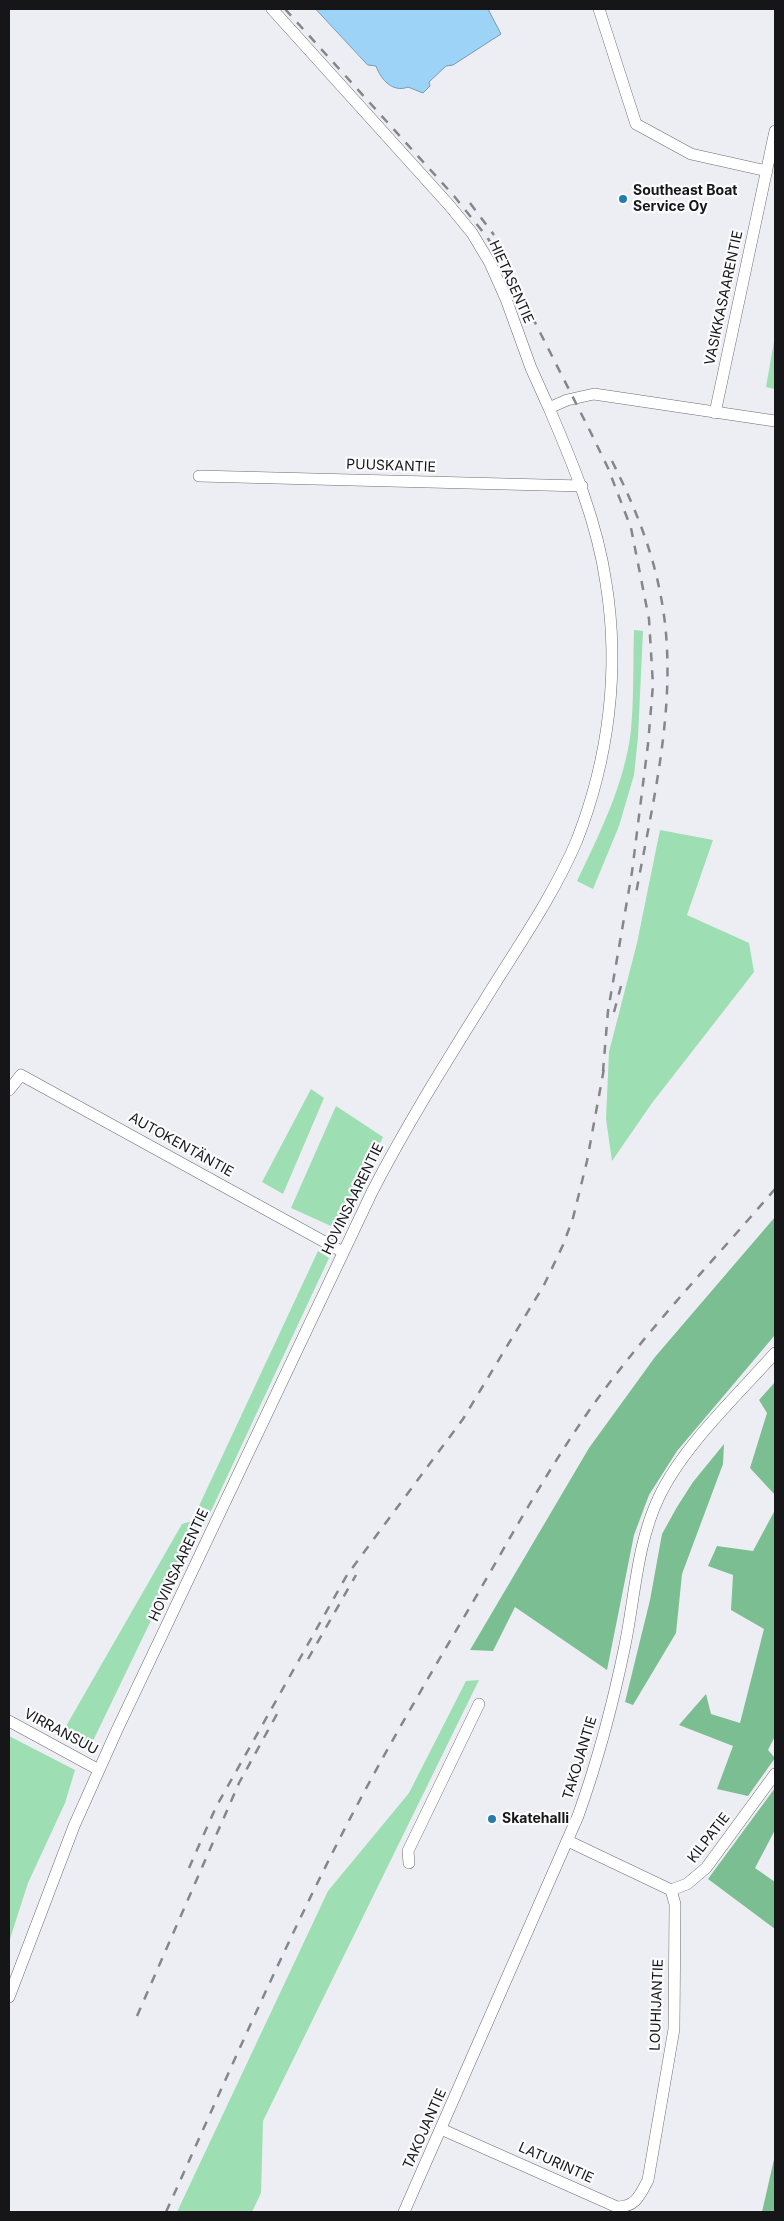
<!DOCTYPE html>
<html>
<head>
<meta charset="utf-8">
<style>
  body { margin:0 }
  #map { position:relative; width:784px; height:2221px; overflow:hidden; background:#edeef3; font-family:Inter,sans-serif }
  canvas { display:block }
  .frame { position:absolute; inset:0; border:10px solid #161618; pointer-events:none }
</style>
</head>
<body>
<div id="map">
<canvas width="784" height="2221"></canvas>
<div class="frame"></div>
</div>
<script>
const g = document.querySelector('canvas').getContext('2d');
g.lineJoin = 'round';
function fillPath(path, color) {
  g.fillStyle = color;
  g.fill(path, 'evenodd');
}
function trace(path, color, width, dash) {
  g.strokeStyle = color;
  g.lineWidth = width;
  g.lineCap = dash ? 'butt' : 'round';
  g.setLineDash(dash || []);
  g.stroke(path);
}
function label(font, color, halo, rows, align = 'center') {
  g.font = font + ' Inter,sans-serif';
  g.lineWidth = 4.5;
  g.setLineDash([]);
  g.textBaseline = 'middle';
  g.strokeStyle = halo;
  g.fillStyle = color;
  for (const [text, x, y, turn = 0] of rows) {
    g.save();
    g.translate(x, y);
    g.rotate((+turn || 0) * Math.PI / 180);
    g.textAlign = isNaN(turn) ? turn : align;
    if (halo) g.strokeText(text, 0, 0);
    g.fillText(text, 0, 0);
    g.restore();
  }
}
fillPath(new Path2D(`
  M775 336V389L766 387Z
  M634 630 643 631 638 737 634 775 619 826 593 889 577 881C600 833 625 783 631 730 634 697 633 663 634 630Z
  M660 830 713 840 687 915 749 943 754 972 652 1103 612 1161 606 1119 609 1052 637 943Z
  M311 1089 324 1098 283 1194 262 1182Z
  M336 1106 383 1137 340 1230 291 1208Z
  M318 1251 329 1258 205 1524 198 1523 91 1745 61 1735 182 1524 192 1521Z
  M479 1680 263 2121 261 2193 252 2212H177L328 1891 409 1793 466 1681Z
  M9 1736 75 1770 65 1803 28 1883 9 1942Z`), '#9ddeb3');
fillPath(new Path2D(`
  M775 1217V1335L677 1451 649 1495 634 1535 607 1670 515 1607 493 1651 470 1650 589 1448 655 1357Z
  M775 1382V1495L750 1468 767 1413 759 1400Z
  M724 1444 723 1464 682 1574 676 1633 633 1705 625 1702 650 1600 662 1534 677 1507 693 1482Z
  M775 1510V1736L768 1750 775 1758 748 1796 717 1789 733 1746 679 1725 706 1694 711 1714 740 1723 764 1629 731 1610 733 1575 708 1566 717 1546 753 1551Z
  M775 1788V1830L755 1868 775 1882V1929L708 1879Z
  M775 2155V2212H762Z`), '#7abe91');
const water = new Path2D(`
  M316 9H488L501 34 453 65 446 66 429 82 430 86 423 93 408 87C393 93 381 80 376 66L368 65Z`);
fillPath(water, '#9cd3f7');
trace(water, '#749ab4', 1);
const minor = new Path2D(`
  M272 9 449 205 472 233 490 263 506 299 531 368 549 408 567 400 594 394 775 421
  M599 9 636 124 691 154 767 171
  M715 413 775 131
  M199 476 582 486
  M9 1090 21 1075 343 1252
  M9 1721 99 1770
  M568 1841 671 1890 687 1884 706 1868 775 1774
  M409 1863 408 1851 479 1704
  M9 1997 74 1826 116 1732 372 1192C409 1120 453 1051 496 982 525 936 556 890 577 840 609 758 620 669 606 583 597 521 573 464 549 408
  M441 2129 617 2207C636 2207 640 2195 648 2180L674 2029 675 1904 671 1890
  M404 2212 578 1816C598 1760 613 1704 625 1645 635 1596 637 1543 659 1497 683 1446 737 1396 775 1353`);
trace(minor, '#6d6d71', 12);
trace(minor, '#fff', 11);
trace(new Path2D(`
  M285 9 454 196 487 237 513 279 591 433 608 468 631 528 649 619 653 685 648 744 632 872 608 1011 603 1071
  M470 203 494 235
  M612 461C633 503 651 546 660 592 681 694 653 799 635 899
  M614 1012 621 986
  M308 1659 356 1575
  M189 1868 216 1807 347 1575 463 1419 544 1285 563 1245 573 1218 587 1161 605 1063
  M137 2016 239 1783 277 1714
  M166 2212C223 2086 278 1959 341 1836 383 1754 430 1675 477 1595 514 1531 550 1466 593 1405 648 1329 714 1260 775 1189`), '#858689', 2.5, [9, 9]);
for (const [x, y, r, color] of [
  [623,199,5,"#237dab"],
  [492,1819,5,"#237dab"]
]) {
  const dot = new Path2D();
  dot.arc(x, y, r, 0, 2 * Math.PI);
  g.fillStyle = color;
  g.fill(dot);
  trace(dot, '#fbfbfe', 2);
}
label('bold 14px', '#161618', '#fbfbfe', [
  ["Southeast Boat",633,191],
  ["Service Oy",633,207],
  ["Skatehalli",502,1819]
], 'left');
label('14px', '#161618', '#fbfbfe', [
  ["HIETASENTIE",511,282,66],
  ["VASIKKASAARENTIE",724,298,-78],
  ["PUUSKANTIE",391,466,2],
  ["AUTOKENTÄNTIE",181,1145,29],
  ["HOVINSAARENTIE",353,1199,-64],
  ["HOVINSAARENTIE",179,1565,-65],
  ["VIRRANSUU",61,1732,28],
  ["TAKOJANTIE",580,1758,-73],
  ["KILPATIE",709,1838,-52],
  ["LOUHIJANTIE",657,2005,-88],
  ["TAKOJANTIE",425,2129,-66],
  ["LATURINTIE",556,2163,24]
]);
</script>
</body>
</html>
